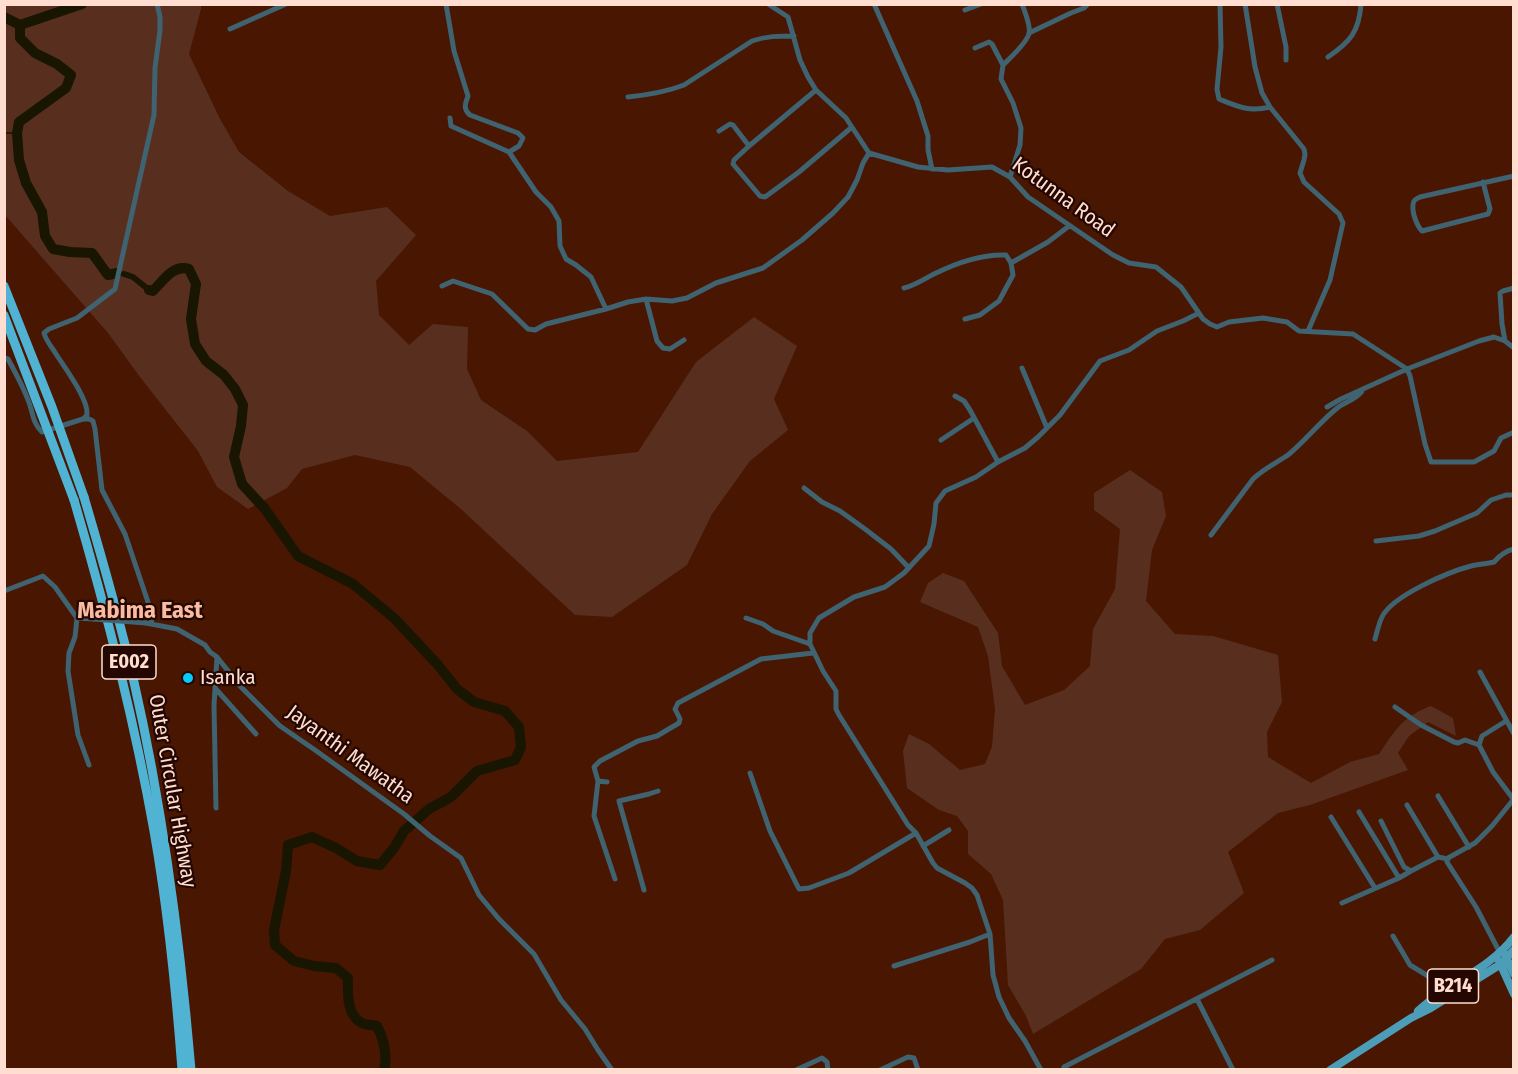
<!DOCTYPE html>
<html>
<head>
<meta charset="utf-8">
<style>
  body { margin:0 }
  #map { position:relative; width:1518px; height:1074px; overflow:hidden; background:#481601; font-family:"Fira Sans Condensed",sans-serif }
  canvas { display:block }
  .frame { position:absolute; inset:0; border:6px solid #ffddd0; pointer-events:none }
</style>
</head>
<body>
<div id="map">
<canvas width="1518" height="1074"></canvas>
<div class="frame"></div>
</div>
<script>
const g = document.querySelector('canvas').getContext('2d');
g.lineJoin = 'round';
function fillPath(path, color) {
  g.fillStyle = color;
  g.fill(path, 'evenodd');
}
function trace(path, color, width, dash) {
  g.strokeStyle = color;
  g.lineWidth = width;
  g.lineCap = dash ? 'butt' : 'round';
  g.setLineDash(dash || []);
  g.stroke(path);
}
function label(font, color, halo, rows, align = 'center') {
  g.font = font + ' "Fira Sans Condensed",sans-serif';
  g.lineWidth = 4.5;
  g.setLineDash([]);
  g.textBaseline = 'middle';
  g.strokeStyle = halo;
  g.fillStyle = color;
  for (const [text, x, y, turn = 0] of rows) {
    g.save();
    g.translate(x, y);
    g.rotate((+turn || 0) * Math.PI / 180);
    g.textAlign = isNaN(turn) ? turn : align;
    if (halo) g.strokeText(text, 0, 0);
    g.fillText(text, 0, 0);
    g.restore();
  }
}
fillPath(new Path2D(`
  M4 5H201V9L189 54 219 117 239 152 288 191 330 216 387 207 416 235 376 281 379 315 409 345 433 324 468 327 467 369 481 400 527 431 557 461 638 452 696 362 754 317 797 346 774 399 788 430 750 461 712 514 687 565 612 617 575 615 462 510 410 467 355 455 302 469 287 488 248 509 217 487 198 451 140 377 108 333 5 215Z
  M1130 470 1162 492 1166 516 1152 550 1146 601 1175 634 1213 636 1278 655 1282 702 1267 732 1268 757 1311 783 1350 762 1379 754C1396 729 1402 717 1431 706L1453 718 1456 736 1428 722 1409 736 1398 753 1408 770 1310 805 1278 813 1228 852 1244 893 1200 930 1165 939 1141 969 1033 1034 1026 1016 1008 985 1003 900 991 874 968 854V831L957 816 939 810 907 788 903 751 909 734 929 744 960 770 985 764 992 747 995 709 988 656 978 627 920 602 928 583 943 573 964 581 998 633 1002 666 1025 705 1064 690 1090 666 1093 629 1115 589 1120 529 1094 510V493Z`), '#582f1f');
trace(new Path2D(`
  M4 133H17`), '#181500', 1.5);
trace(new Path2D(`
  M124 274 133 277 149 290`), '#181500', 6);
trace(new Path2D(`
  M82 4 20 25V38L35 53 57 64 71 75 66 88 19 122 17 133 19 160 26 183 42 212 45 236 53 249 70 252 92 253 108 275 117 273
  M4 17 20 25
  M149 290 153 291C163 281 173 264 189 269L196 284 191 319 195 344 206 361 224 375 235 389 243 405 241 426 234 457 242 484 265 509 298 556 353 584 394 618 438 665 457 689 474 702 505 711 519 727 521 747 515 760 477 771 451 797 429 809 404 831 394 848 380 865 357 861 336 848 312 837 288 845 286 871 274 930 275 945 294 961 314 966 336 968 348 978C348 993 346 1015 362 1023 366 1025 372 1025 377 1026 384 1040 388 1054 384 1070`), '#181500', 10);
trace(new Path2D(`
  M446 4 454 51 468 96C465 104 463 109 470 115L518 133 523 138 519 146 509 152
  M768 4 788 17 800 60 808 77 816 90 846 118 869 153 918 167 948 170 992 167 1010 177 1028 197 1113 255 1129 263 1156 267 1181 287 1203 319 1210 324 1217 327 1229 322 1263 318 1287 322 1299 331 1353 334 1407 369 1410 376 1425 444 1431 462H1474L1494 451 1501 438 1514 432
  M874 4 917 101 928 136V150L932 169
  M1220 4 1221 47 1217 89 1219 99C1239 107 1249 112 1270 107
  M1245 4 1255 67 1262 93 1270 107 1304 149 1305 154 1304 160 1300 173 1304 182 1339 214 1343 223 1330 280 1308 331
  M1277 4 1286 47V60
  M965 10 981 4
  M230 29 286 4
  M1029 33 1071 13 1084 8 1088 4
  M975 48 989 42 992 44 1003 65 1001 79 1013 103 1021 128 1020 145 1010 177
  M1328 57C1350 42 1359 32 1361 4
  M1003 65C1011 57 1025 45 1029 34 1031 26 1025 12 1022 4
  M816 90 749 146 734 160 733 164 760 196 765 197 799 172 852 127
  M628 97C647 95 666 92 684 85L752 41C766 36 779 36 794 36
  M450 118 451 126 509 152 536 192 551 207 559 221 560 246 566 259 576 265 591 277 606 309
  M719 131 730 124 733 125 749 146
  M1483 182 1490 209 1488 214 1422 231C1417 226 1412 213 1413 205 1413 200 1416 199 1420 197L1514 176
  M1011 263 1048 242 1069 226
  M442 286 453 281 492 294 528 329 535 330 546 324 606 309 628 302 646 299 672 301 687 298 716 283 763 268 802 240 833 213 848 197 857 180 863 163 869 153
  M904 288C914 286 924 279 934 274 956 263 980 254 1006 255L1011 263 1013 275 999 301 980 315 965 319
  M646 299 657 341 663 348 670 349 684 340
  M1505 341 1514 348
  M4 358 8 359C15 372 23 386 28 400 33 411 32 423 42 432L83 419H89L93 421 95 429 102 490 125 534 150 608 152 624
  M1022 368 1047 428
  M955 396 964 401 970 410 998 462
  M1327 407 1341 399 1407 369 1479 341 1494 337 1505 341 1502 324 1500 293 1503 291 1514 288
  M83 419 87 415C89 400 65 368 56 354 52 347 46 341 44 333L49 329 77 318 115 289 154 115 155 68 160 30V17L157 4
  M941 440 974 418
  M804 488 822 502 840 511 865 529 891 549 909 568
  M1211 535 1253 479C1263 469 1276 463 1288 455 1305 441 1319 423 1336 409 1344 402 1356 400 1362 391
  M1376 541 1419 536 1435 531 1477 513 1491 500 1506 495H1514
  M4 591 43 576 55 587 77 618 93 619
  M77 618 75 637 69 653 68 671 78 735 89 765
  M746 618 763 624 773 631 810 644
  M146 623 177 629 205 645 210 652 217 657 240 686 280 726 315 750 404 814 430 836 461 858 479 895 499 919 534 954 561 1000 585 1029 598 1050 612 1070
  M1375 639C1377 632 1379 623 1382 617 1392 596 1448 572 1471 566 1478 564 1486 564 1494 562 1500 555 1505 551 1514 549
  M1480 672 1514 734
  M215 688 256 734
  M1395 707 1421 725 1454 742 1458 743 1465 740 1479 745 1493 772 1514 800
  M1479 745 1482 736 1506 721
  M750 773 770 831 799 889 809 888 849 873 916 833
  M598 781 594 816 615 879
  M607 782 598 781 594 767 600 761 638 741 657 736 679 723 680 719 675 709 678 703 761 659 813 653
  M1438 796 1469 847
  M1407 805 1438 857 1448 859
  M216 808 214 705 217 657
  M1359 812 1399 878
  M1331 817 1375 888
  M1381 821 1404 867 1411 871 1438 857
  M923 846 949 830
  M644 890 619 801 649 794 658 791
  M1342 903 1399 878 1411 871
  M1393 936 1410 965 1428 976 1440 993
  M1500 953 1476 907 1447 862 1448 858 1475 843 1492 826 1513 800
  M894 966 970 942 990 934
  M1197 999 1233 1070
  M1064 1067 1272 960
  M796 1070 822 1058 827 1062 828 1070
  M880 1070 908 1057 914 1058 918 1070
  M1041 1070 1025 1041 1009 1018 999 997 993 975 990 934 977 895 972 888 965 883 937 868 933 863 916 833 908 825 839 715 836 709V691L823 671 810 644V633L819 618 854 597 885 587 904 573 929 546 934 524 936 503 945 491 976 477 998 462 1025 448 1038 437 1060 415 1100 361 1129 350 1157 331 1183 321 1199 313`), '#3f6370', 5);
trace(new Path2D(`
  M1504 953 1514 974
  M1499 961 1514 994
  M1418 1011C1447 983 1488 971 1514 937
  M1330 1070 1411 1018 1429 1009 1501 964 1514 950`), '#4c9db7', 8);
trace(new Path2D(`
  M84 497C102 558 120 620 134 682 163 809 180 940 191 1070
  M74 500C106 609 134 719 154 831 168 910 176 990 182 1070`), '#50b3d3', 9);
trace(new Path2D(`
  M93 619 146 623`), '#3f6370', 5);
trace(new Path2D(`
  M4 286 52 407 84 497
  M4 315 74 500`), '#50b3d3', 9);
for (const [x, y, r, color] of [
  [188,678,6,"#05cbf9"]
]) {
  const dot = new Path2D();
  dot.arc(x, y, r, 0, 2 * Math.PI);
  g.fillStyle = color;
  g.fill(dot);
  trace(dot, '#230700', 2);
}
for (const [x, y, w] of [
  [129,662,54],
  [1453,986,51]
]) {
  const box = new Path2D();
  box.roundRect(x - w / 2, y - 17, w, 34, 4.5);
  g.fillStyle = '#230700';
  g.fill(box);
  trace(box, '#ffddd0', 1.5);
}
label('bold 20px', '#ffddd0', null, [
  ["E002",129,662],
  ["B214",1453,986]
]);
label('21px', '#ffddd0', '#230700', [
  ["Kotunna Road",1063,198,36],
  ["Jayanthi Mawatha",350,755,36],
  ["Outer Circular Highway",172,791,80]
]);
label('21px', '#ffddd0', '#230700', [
  ["Isanka",200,678]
], 'left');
label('bold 24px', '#fbbba1', '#230700', [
  ["Mabima East",140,611]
]);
</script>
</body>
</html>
